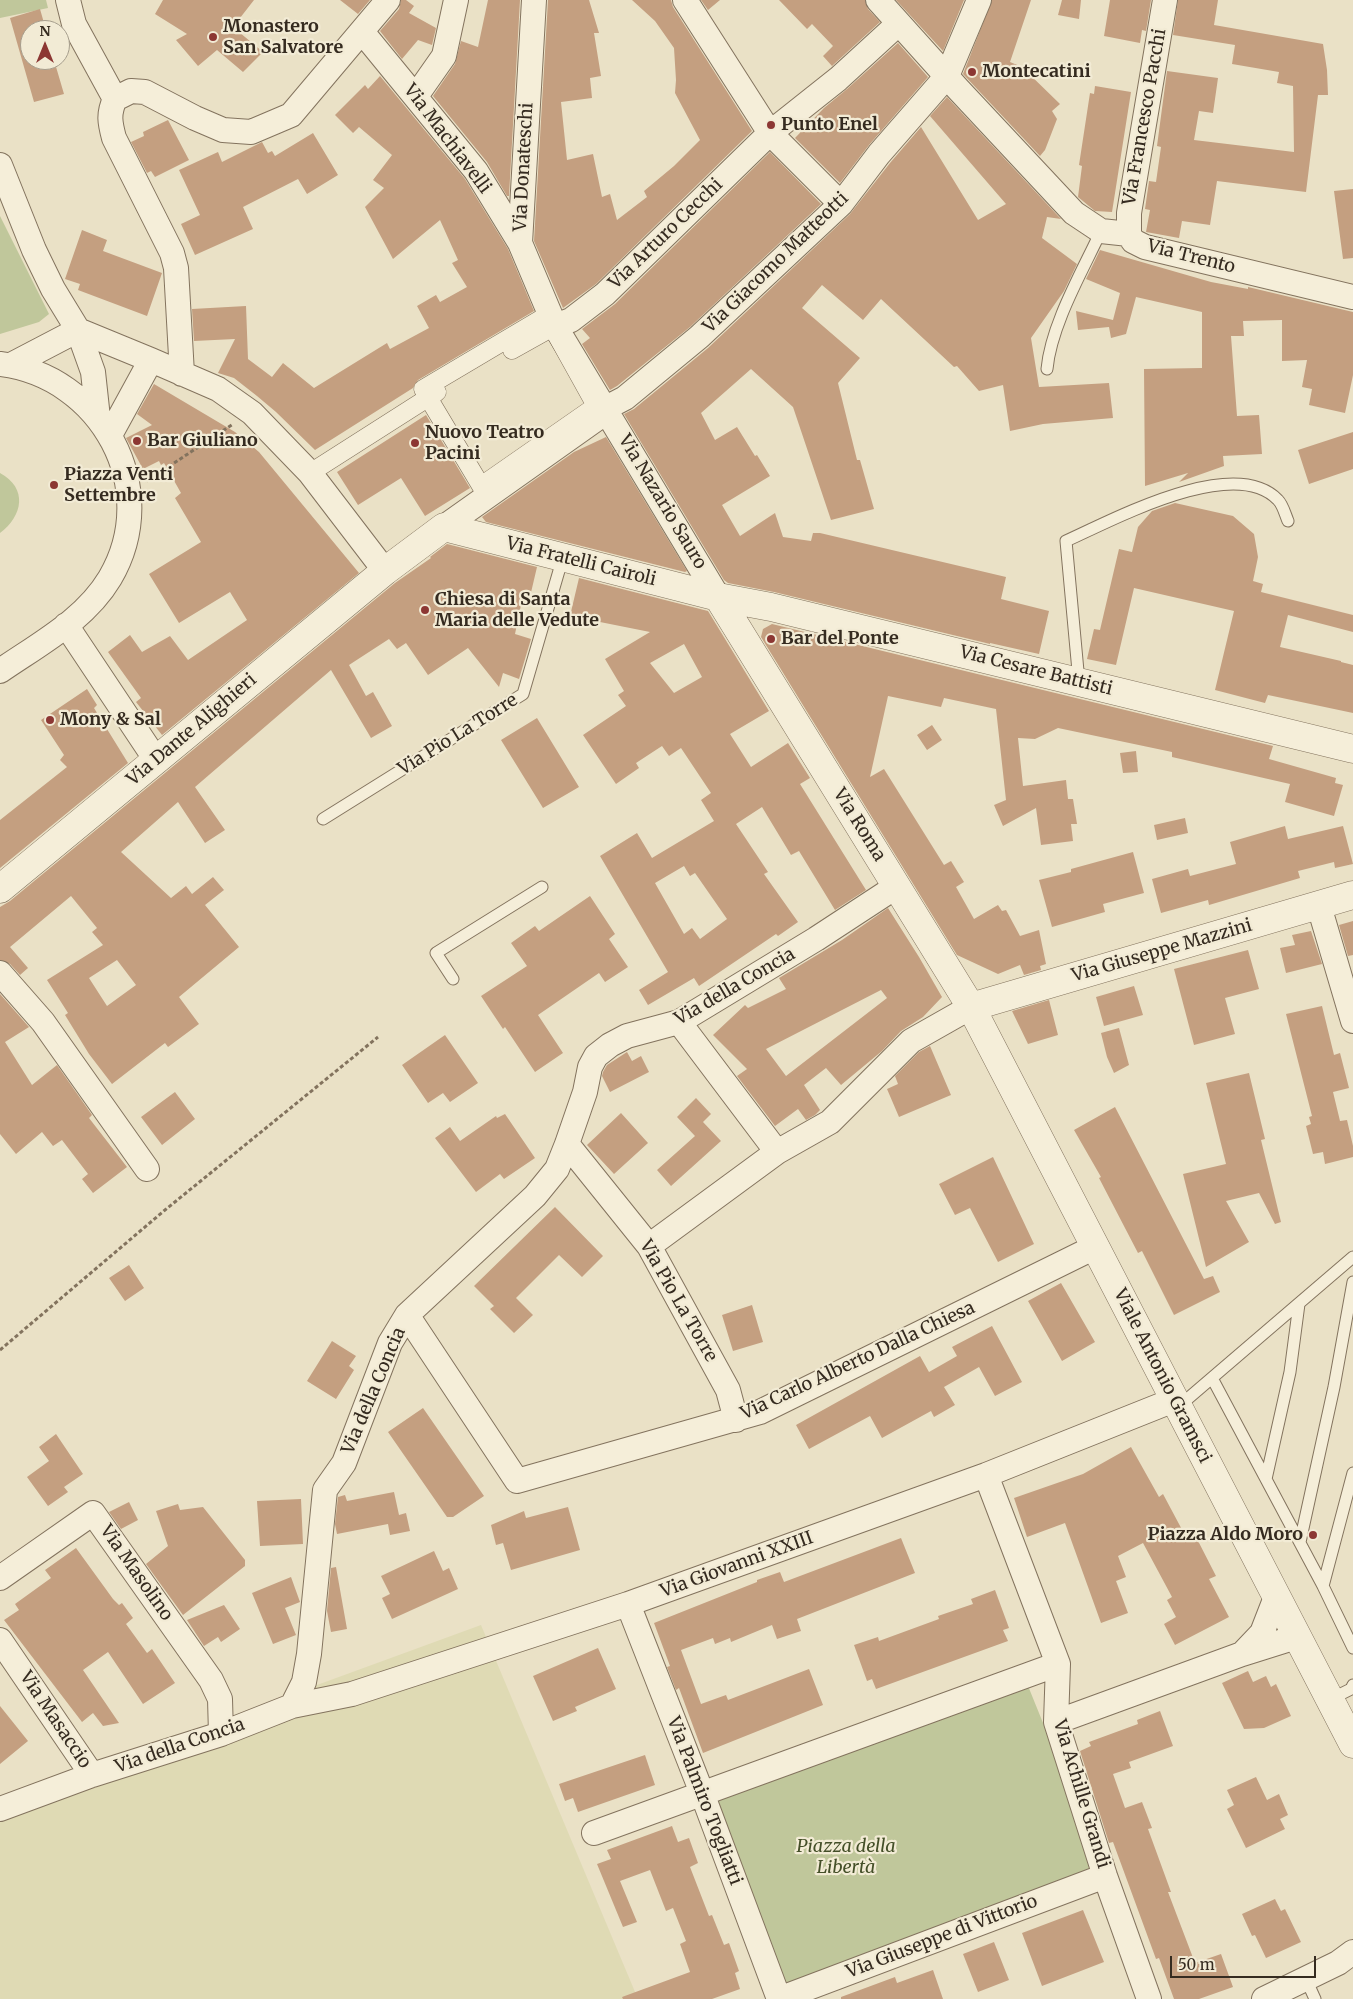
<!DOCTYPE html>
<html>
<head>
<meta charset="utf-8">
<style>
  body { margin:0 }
  #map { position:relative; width:1353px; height:1999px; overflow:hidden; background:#eae1c6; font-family:Merriweather,serif }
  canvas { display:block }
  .north { position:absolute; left:20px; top:20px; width:50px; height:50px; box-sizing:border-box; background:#f2ebd5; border:1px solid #a69e8d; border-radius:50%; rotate:0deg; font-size:14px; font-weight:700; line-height:20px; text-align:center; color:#352b20 }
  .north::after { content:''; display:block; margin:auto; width:18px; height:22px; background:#8c3733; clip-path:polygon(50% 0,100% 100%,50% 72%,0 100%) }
  .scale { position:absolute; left:1170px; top:1956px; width:146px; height:22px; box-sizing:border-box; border:2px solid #352b20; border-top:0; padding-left:6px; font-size:15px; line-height:18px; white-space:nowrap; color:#352b20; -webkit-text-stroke:4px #f2ebd5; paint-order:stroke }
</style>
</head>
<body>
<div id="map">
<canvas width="1353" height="1999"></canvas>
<div class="north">N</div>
<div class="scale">50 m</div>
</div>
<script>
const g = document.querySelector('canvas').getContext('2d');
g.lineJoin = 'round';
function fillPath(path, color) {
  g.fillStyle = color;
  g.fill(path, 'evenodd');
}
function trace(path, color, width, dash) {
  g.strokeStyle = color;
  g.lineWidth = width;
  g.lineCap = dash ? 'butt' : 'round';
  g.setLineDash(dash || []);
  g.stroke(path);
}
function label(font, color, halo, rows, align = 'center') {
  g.font = font + ' Merriweather,serif';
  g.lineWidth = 4.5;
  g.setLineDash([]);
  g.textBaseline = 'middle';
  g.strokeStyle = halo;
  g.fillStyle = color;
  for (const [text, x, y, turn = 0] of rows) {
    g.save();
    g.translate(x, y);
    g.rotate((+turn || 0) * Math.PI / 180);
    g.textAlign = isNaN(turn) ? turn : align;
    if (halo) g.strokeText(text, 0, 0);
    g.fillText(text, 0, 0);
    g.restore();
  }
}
fillPath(new Path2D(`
  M481 1625 638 1999H0V1801Z`), '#dfdab4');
fillPath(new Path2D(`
  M0 0H46L48 8 0 18Z
  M0 216 49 314 39 322 0 334Z
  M0 473C28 488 23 516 0 533Z
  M1024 1676 1105 1876 779 1999 702 1793Z`), '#c0c79b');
fillPath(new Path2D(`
  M163 0H254L233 27 263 52 243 72 217 50 198 66 176 40 187 34 155 14Z
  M340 0H370L358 14Z
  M401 0H406L414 6 409 13 436 28 432 45 418 40 402 59 380 31 399 9Z
  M488 0H520L509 196H507L487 162 433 96 455 64 461 41 478 47Z
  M548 0H589L599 33H594L601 76 590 78 592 98 561 102 567 160 593 154 602 197 610 194 617 220 647 197 644 191 674 166 700 140 675 93 676 80 674 48 655 21 632 0H671L673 7 752 131 596 284 563 308 534 241Z
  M701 0H720L708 10Z
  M779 0H865L868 9 880 22 832 66 823 56 833 46 812 24 807 29Z
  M896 0H964L943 51Z
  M992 0H1031L1010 62 1022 67 1060 104 1052 111 1057 119 1045 150 1040 156 963 74Z
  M1062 0H1081L1079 19 1058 15Z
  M1110 0H1151L1146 31 1142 30 1140 43 1104 36Z
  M1178 0H1218L1214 25 1323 44 1327 70 1328 95H1318L1306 192 1217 181 1210 225 1182 221 1179 238 1146 232 1150 210 1145 209 1149 181 1156 182 1161 147 1157 146 1167 71 1218 78 1213 113 1199 111 1194 140 1294 152 1293 86 1277 83 1279 72 1232 64 1235 45 1173 35Z
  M40 9 46 30H30V60H54L64 94 34 102 10 18Z
  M898 43 928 77 869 145 840 183 795 138 824 108 847 89Z
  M380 76 465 179 508 249 534 311 418 380 413 388 315 450 276 412 257 396 234 378 218 373 235 339 194 341 192 309 246 306 248 359 272 377 283 363 314 388 387 343 390 349 429 328 417 306 436 295 440 302 467 287 452 263 458 260 440 220 393 259 365 207 384 188 373 180 392 155 359 127 353 133 335 115 365 85 368 89Z
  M1095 86 1131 92 1112 212 1095 211 1078 197 1082 166 1079 165 1090 93 1094 94Z
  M947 97 1061 219 1047 217 1042 238 1077 264 1064 291 1031 338 1039 387 1109 383 1113 418 1043 424 1010 431 1003 385 979 391 957 366 954 367 881 299 863 320 822 285 802 308 860 358 838 383 857 460H860L874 509 831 520 793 407 751 369 701 413 715 440 737 427 755 456 757 455 770 476 722 505 740 536 775 513 783 537 811 541 813 533H820L1006 577 1001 599 1049 611 1039 654 990 643V644L982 642 774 592 728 583 724 580 624 414 634 409 708 348 850 214 890 163 921 127 978 220 1006 204 930 116Z
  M168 120 189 160 155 177 151 171 147 173 131 142 144 136 143 132Z
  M313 133 338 175 307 194 298 179 243 207 253 229 195 255 181 224 200 215 179 170 218 152 222 162 262 142 268 153 272 151 275 156Z
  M770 152 821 204 690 327 617 386 610 390 582 344 590 338 582 329 615 304Z
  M1353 189V258L1343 259 1334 191Z
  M82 230 107 240 103 251 162 273 147 316 78 290 80 284 65 279Z
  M1100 250 1211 282 1248 289V287L1353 312V375L1345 413 1309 405 1312 389 1302 387 1307 360 1282 361V320L1243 321 1244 336H1231L1237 416 1259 415 1262 454 1223 456 1224 466 1179 482 1188 473 1145 486 1144 369 1202 368V312L1136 297 1126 334 1111 338 1109 327 1078 330 1076 311 1113 320 1120 293 1086 279Z
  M154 384 235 432 259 452 359 573 162 735 136 702 141 698 108 652 130 635 142 652 170 636 188 660 247 620 230 592 179 623 149 574 201 542 175 498 181 493 164 463 161 465 159 461 143 469 126 438 152 425 137 414Z
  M426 415 470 488 425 516 401 478 358 505 337 472Z
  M1353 432V469L1309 484 1298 450Z
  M606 437 687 571 685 572 486 522 482 517 574 452Z
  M1175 503 1233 516 1254 534 1258 557 1253 581 1263 584 1261 592 1353 615V632L1288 615 1280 647 1341 661V662L1353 665V713L1268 695 1265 703 1215 690 1234 611 1134 588 1116 665 1087 659 1094 629 1100 630 1119 549 1132 552 1138 527 1152 511Z
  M447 544 537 567 529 601 522 600 515 634 531 639 519 679 503 673 499 687 468 648 428 675 406 643 397 649 389 639 349 665 366 696 373 692 392 726 371 738 331 670 195 787 225 830 205 843 178 802 121 852 171 898 186 886 192 894 213 877 224 890 205 905 239 947 179 997 199 1024 168 1047 165 1043 112 1084 89 1054 65 1015 68 1013 47 980 103 945 92 932 97 928 71 896 10 947 28 968 20 975 10 964 0 960V907L10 901 395 583 431 558 430 557ZM117 960 136 985 107 1006 89 978Z
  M579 578 708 611 769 711 730 734 751 767 788 743 810 778 800 784 866 890 835 910 799 851 791 855 762 807 736 824 768 872 764 874 798 922 778 936 776 934 699 986 694 978 648 1005 639 990 668 972 600 856 637 833 652 858 714 821 701 800 711 793 681 748 669 756 662 746 636 763 639 768 616 784 583 735 626 706 618 695 624 691 605 659 650 632 570 616ZM684 644 702 677 674 693 650 663ZM684 866 690 876 695 873 727 919 700 939 692 928 684 934 655 883Z
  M772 624 1273 746 1269 759 1336 778 1335 783 1343 785 1334 816 1285 802 1290 784 1172 757V752L1058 728 1035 739 1018 738 1023 786 1066 780 1068 799H1073L1077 824H1071L1073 841 1041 845 1036 808 1003 826 994 805 1006 800 996 709 944 698 941 707 888 696 870 777 884 769 944 865 951 861 964 882 956 887 974 919 998 905 1002 911 1006 910 1020 936 1039 930 1046 964 1040 966 1041 970 1024 975 1020 965 998 974 957 955 761 637 763 629Z
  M87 689 97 705 94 708 128 763 0 868V820L67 767 60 760 64 755 41 720Z
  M537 718 579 787 543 808 501 740Z
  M932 725 942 740 927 750 917 735Z
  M1136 751 1138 772 1123 773 1120 753Z
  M1185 818 1188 833 1157 840 1154 825Z
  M1285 826 1288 839 1343 826 1353 864 1335 868 1334 862 1298 871 1300 878 1209 905 1208 900 1161 913 1152 879 1188 869 1190 876 1236 864 1230 842Z
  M1133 852 1144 893 1103 904 1105 912 1052 927 1039 880 1071 872V869Z
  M590 896 615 934 609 939 628 967 605 982 599 973 538 1015 563 1053 535 1072 505 1027 503 1029 481 996 527 966 511 943 535 926 539 931Z
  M888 908 919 957 942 997 923 1017 901 1031 882 1051 841 1085 826 1068 804 1085 820 1110 815 1115 806 1120 798 1109 775 1126 737 1076 747 1069 713 1035 745 1005 748 1008 786 989 779 978 842 940ZM881 990 887 998 786 1076 766 1049Z
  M1353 921V955L1348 956 1339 925Z
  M1311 931 1322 964 1286 973 1280 948 1295 945 1292 935Z
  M1248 950 1259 989 1225 998 1235 1034 1194 1045 1174 969Z
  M1134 986 1143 1015 1104 1026 1096 997Z
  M0 994 29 1027 5 1042 32 1085 57 1065 92 1115 89 1118 127 1167 93 1193 82 1179 88 1174 62 1140 53 1146 42 1132 16 1154 0 1134Z
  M1049 1000 1058 1035 1028 1044 1012 1011Z
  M1322 1006 1334 1055 1340 1053 1349 1088 1333 1092 1340 1121 1347 1120 1353 1146V1157L1325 1164 1323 1152 1313 1154 1306 1126 1311 1124 1309 1117 1312 1116 1286 1014Z
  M1119 1028 1129 1065 1114 1073 1107 1057 1101 1033Z
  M445 1035 478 1083 450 1102 443 1093 428 1103 402 1065Z
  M930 1046 951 1095 899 1117 887 1089 898 1084 895 1076 919 1052Z
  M627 1052 632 1061 641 1056 649 1072 610 1092 602 1076 603 1072 607 1065Z
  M1249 1073 1265 1139 1261 1140 1281 1222 1275 1224 1259 1193 1226 1201 1249 1242 1206 1267 1183 1174 1226 1164 1206 1083Z
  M175 1092 195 1119 162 1145 141 1117Z
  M696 1098 711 1114 703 1122 721 1141 671 1186 657 1170 695 1136 677 1117Z
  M1115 1107 1204 1279 1213 1276 1220 1292 1174 1315 1142 1251 1138 1253 1099 1178 1101 1177 1074 1130Z
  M621 1113 648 1143 614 1174 587 1145Z
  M505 1114 535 1158 504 1179 500 1174 476 1192 435 1138 450 1127 460 1141 496 1116 497 1118Z
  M993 1157 1034 1244 998 1262 970 1208 955 1215 939 1184Z
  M555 1207 603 1256 582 1277 559 1255 516 1298 533 1315 514 1333 490 1309 494 1306 474 1286Z
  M129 1265 144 1288 125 1301 109 1278Z
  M1061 1283 1095 1342 1062 1361 1028 1301Z
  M752 1305 763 1342 733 1351 722 1315Z
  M992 1326 1022 1382 995 1396 979 1367 944 1387 955 1405 934 1417 931 1411 882 1438 870 1416 809 1449 796 1425 920 1356 929 1372 957 1356 952 1347Z
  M332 1341 356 1356 349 1366 354 1370 336 1399 307 1381Z
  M423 1408 484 1496 453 1517H447L388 1432Z
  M56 1434 83 1474 64 1487 68 1492 48 1506 27 1477 49 1461 39 1447Z
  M1131 1447 1159 1497 1163 1494 1187 1539 1195 1535 1216 1576 1209 1579 1229 1617 1175 1645 1164 1624 1176 1617 1167 1600 1172 1597 1143 1543 1118 1556 1126 1577 1116 1581 1128 1613 1101 1623 1065 1523 1027 1537 1014 1498 1083 1474Z
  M394 1492 399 1515 406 1513 410 1531 390 1535 388 1524 337 1534 335 1524 338 1497 345 1495 347 1501Z
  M301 1499 303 1544 260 1546 257 1501Z
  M129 1502 138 1520 121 1529 109 1512Z
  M178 1504 180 1510 203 1507 245 1560V1566L183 1615 146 1564 168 1546 156 1511Z
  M568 1507 580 1550 511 1570 503 1543 496 1545 491 1525 524 1511 526 1518Z
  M901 1538 915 1573 797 1619 801 1631 777 1639 772 1625 731 1642 730 1638 715 1644 713 1638 681 1650 701 1704 726 1695 728 1700 809 1669 823 1705 703 1753 679 1688 676 1690 667 1667 670 1666 654 1623 757 1582V1580L780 1572 784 1582Z
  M76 1548 113 1599 119 1605 122 1603 133 1618 126 1624 147 1653 152 1649 175 1683 143 1704 108 1652 83 1670 119 1723 103 1726 93 1713 82 1722 4 1620 19 1610 15 1604 51 1578 45 1570Z
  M434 1551 443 1571 449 1568 458 1589 392 1619 382 1598 390 1594 381 1576Z
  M336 1567 347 1629 331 1632 327 1611 331 1568Z
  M291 1577 300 1602 285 1608 296 1635 273 1644 252 1593Z
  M995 1590 1009 1628 1003 1630 1008 1641 876 1689 872 1679 867 1681 854 1645 878 1637 879 1641 939 1619 938 1616 973 1604 971 1599Z
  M224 1605 240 1629 221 1642 218 1637 204 1646 187 1620Z
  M598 1648 616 1689 575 1707 577 1711 553 1721 533 1676Z
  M1248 1671 1253 1682 1266 1676 1271 1687 1276 1684 1291 1716 1264 1728 1244 1729 1222 1683Z
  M0 1706 28 1741 0 1764Z
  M1160 1711 1173 1746 1129 1762 1131 1768 1113 1774 1125 1808 1142 1802 1152 1828 1148 1829 1171 1892H1168L1195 1963 1221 1954 1233 1987 1199 1999H1174L1159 1958 1156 1959 1113 1842 1109 1843 1080 1751 1091 1746 1089 1742 1138 1724 1137 1720Z
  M645 1755 655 1785 578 1812 573 1798 565 1801 559 1784Z
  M1256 1777 1267 1800 1279 1794 1288 1815 1280 1819 1285 1829 1246 1848 1227 1809 1234 1805 1227 1790Z
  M672 1826 678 1842 689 1838 698 1863 690 1867 709 1916 712 1915 724 1945 729 1943 739 1971 735 1973 740 1989 712 1999H623L622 1997 690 1972 680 1944 686 1941 673 1908 666 1911 650 1870 620 1881 637 1922 623 1927 597 1864 611 1859 607 1850Z
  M1275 1899 1281 1911 1285 1909 1301 1942 1266 1958 1255 1935 1252 1936 1242 1914Z
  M1083 1910 1104 1962 1042 1986 1022 1933Z
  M994 1942 1009 1980 978 1992 963 1954Z
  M933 1970 943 1999H841V1997L895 1977 897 1983Z`), '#c49f80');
const service = new Path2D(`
  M1047 369C1051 325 1082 272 1101 231
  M1079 682 1066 541C1113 520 1234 454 1278 500 1283 505 1285 514 1288 521
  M323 819 523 694 563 557
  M453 979 436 953 542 887
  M1212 1378 1323 1586 1353 1648
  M1178 1407 1353 1257
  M1266 1479 1290 1372 1299 1304
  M1300 1542 1334 1387 1353 1282
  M1323 1586 1353 1473
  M1329 1700 1351 1689 1353 1685
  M1306 1979 1315 1999`);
const pedestrian = new Path2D(`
  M546 316 596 406 481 486 423 389Z
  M512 350 555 326
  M310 473 437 392`);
const minor = new Path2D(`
  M68 0 74 24 115 99
  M534 0 520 243 555 326 718 597
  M685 0 770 133 841 204
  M878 0 958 89 1074 213 1101 231 1129 234
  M368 39 476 171 520 243
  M416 96 444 56 456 0
  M115 99 131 91 145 92 195 118 223 130 251 132 291 115 388 0
  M115 99C108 114 110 123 114 138L172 253 176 268 182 374
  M0 165 34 250 53 289 78 330 93 372 98 418
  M1129 234V213L1165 0
  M1129 234 1133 241 1145 247 1353 297
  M555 326 571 320 605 294 770 133 838 79 898 24
  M78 330 151 360 218 389 252 413 310 473 385 571
  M0 364C101 376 163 488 110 578 85 620 39 644 0 671
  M11 365 78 330
  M110 435 151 360
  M444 527 595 420 606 408 625 398 699 337 841 204 879 154 947 76 979 0
  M66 625 156 760
  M1319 906 1353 1021
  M0 973 43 1022 147 1169
  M679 1022 777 1152
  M567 1144 649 1246 728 1390 736 1420
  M649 1246 777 1152 830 1122 911 1041 971 1007
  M407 1315 517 1481 760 1412 1095 1247
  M986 1475 1058 1664 1056 1722 1105 1876 1149 1999
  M0 1578 93 1513 211 1680 220 1699 221 1734
  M628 1604 702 1793 779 1999
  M0 1640 92 1775
  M1243 1653 1262 1633 1276 1597
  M292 1706 304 1682 309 1654 325 1490 344 1463 390 1343 407 1315 535 1196 557 1169 567 1144 585 1092 590 1067 596 1056 610 1045 627 1036 679 1022 816 939 897 886
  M1056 1722 1242 1654 1296 1637
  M0 1809 92 1775 221 1734 292 1706 352 1694 628 1604 986 1475 1174 1400
  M594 1833 1058 1664
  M779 1999 1105 1876
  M1264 1999 1338 1963 1353 1952`);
const tertiary = new Path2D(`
  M718 597 971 1007 1353 1744
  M0 889 385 571 444 527 718 597 771 607 1353 749
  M971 1007 1353 895`);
trace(service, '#83735e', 13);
trace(pedestrian, '#83735e', 19);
trace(minor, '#83735e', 26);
trace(tertiary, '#83735e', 29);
trace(new Path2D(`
  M147 481 233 424
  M0 1350 165 1210 378 1037`), '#83735e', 3, [4, 2.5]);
trace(service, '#f5eed9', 11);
trace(pedestrian, '#f5eed9', 18);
trace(minor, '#f5eed9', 24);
trace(tertiary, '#f5eed9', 28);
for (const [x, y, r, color] of [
  [213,37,5,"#8c3733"],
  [972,72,5,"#8c3733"],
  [771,125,5,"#8c3733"],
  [137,441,5,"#8c3733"],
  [415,443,5,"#8c3733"],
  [54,485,5,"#8c3733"],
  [425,610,5,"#8c3733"],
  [771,639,5,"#8c3733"],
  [50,720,5,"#8c3733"],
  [1313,1535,5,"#8c3733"]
]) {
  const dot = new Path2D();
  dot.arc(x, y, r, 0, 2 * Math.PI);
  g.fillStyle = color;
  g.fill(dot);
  trace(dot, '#f2ebd5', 2);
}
label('bold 18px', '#352b20', '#f2ebd5', [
  ["Monastero",223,27],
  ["San Salvatore",223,48],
  ["Montecatini",982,72],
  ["Punto Enel",781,125],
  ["Nuovo Teatro",425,433],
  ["Pacini",425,454],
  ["Bar Giuliano",147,441],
  ["Piazza Venti",64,475],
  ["Settembre",64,496],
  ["Chiesa di Santa",435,600],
  ["Maria delle Vedute",435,621],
  ["Bar del Ponte",781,639],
  ["Mony & Sal",60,720],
  ["Piazza Aldo Moro",1303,1535,"right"]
], 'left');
label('18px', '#352b20', '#f2ebd5', [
  ["Via Francesco Pacchi",1145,117,-80],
  ["Via Machiavelli",447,139,53],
  ["Via Donateschi",524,167,-87],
  ["Via Arturo Cecchi",666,234,-44],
  ["Via Trento",1191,257,14],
  ["Via Giacomo Matteotti",776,263,-44],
  ["Via Nazario Sauro",662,502,59],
  ["Via Fratelli Cairoli",581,562,14],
  ["Via Cesare Battisti",1036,671,14],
  ["Via Dante Alighieri",192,730,-40],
  ["Via Pio La Torre",458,735,-32],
  ["Via Roma",859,825,58],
  ["Via Giuseppe Mazzini",1162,951,-16],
  ["Via della Concia",735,987,-30],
  ["Via Pio La Torre",678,1301,60],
  ["Via Carlo Alberto Dalla Chiesa",858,1361,-25],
  ["Viale Antonio Gramsci",1162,1376,63],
  ["Via della Concia",374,1391,-67],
  ["Via Giovanni XXIII",737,1565,-20],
  ["Via Masolino",136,1573,55],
  ["Via Masaccio",55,1720,56],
  ["Via della Concia",180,1746,-19],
  ["Via Achille Grandi",1081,1794,73],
  ["Via Palmiro Togliatti",704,1801,69],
  ["Via Giuseppe di Vittorio",942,1937,-21]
]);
label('italic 18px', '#444f28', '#f2ebd5', [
  ["Piazza della",846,1847],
  ["Libertà",846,1868]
]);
</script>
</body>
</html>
